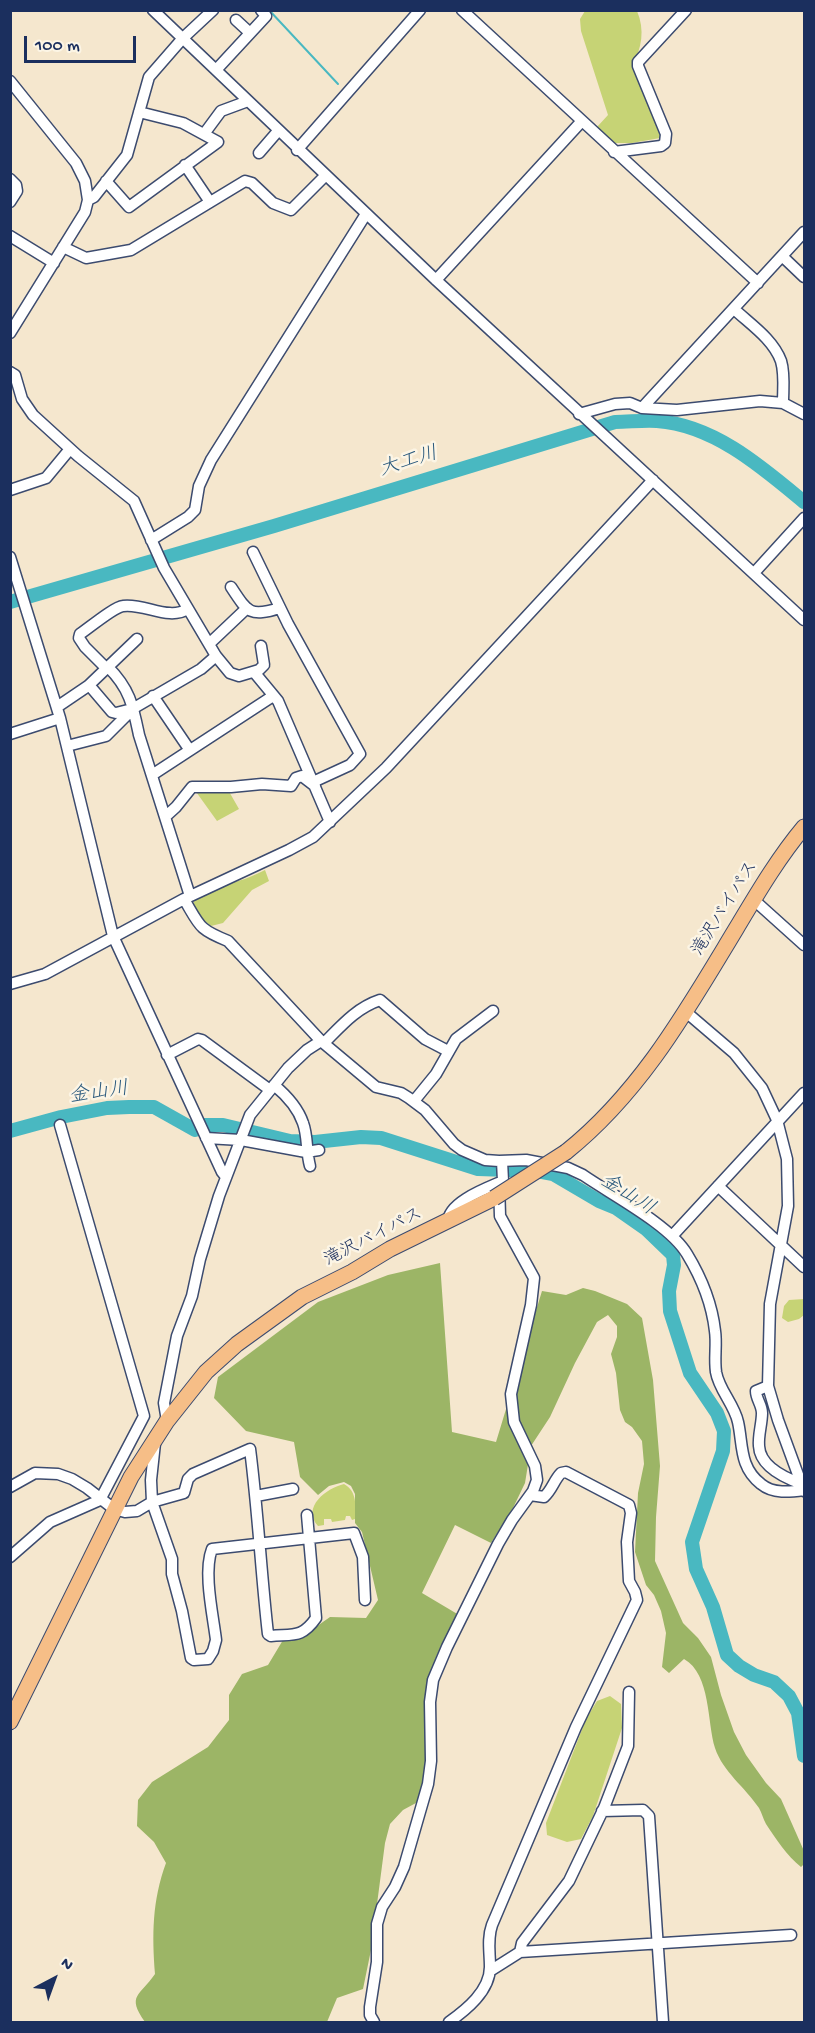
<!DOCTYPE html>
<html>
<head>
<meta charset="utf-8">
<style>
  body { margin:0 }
  #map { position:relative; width:815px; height:2033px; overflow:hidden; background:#f5e7ce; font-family:"Gochi Hand",sans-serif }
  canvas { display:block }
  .frame { position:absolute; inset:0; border:12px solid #1b2f5e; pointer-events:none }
  .north { position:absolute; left:24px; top:1949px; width:60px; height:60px; -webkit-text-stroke:4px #fcf5e5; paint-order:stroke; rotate:41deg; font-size:16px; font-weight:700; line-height:24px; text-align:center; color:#1b2f5e }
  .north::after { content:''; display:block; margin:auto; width:21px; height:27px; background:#1b2f5e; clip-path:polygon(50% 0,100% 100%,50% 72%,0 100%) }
  .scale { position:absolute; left:24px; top:36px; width:112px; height:27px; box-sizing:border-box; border:3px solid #1b2f5e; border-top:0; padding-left:8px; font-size:18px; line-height:21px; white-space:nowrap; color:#1b2f5e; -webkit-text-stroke:4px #fcf5e5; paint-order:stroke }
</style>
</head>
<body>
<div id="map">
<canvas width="815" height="2033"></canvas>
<div class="frame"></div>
<div class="north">N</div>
<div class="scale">100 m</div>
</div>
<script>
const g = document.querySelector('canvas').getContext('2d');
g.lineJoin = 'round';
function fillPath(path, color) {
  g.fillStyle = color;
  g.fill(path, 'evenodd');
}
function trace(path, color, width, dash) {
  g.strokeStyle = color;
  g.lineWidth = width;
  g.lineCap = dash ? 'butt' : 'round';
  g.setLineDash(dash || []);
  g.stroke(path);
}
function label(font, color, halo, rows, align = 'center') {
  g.font = font + ' "Gochi Hand","Klee One",sans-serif';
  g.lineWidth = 5;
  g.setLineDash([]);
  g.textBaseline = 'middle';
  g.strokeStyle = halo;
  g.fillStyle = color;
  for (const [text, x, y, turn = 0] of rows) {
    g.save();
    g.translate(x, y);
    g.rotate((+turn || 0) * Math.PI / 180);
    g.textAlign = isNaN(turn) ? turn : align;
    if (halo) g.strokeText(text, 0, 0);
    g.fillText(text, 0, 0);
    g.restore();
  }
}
fillPath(new Path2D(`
  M585 11H637C645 30 642 48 632 66L638 74 662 135 660 138 632 143H611L599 132 597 127 608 115 581 31 580 19Z
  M227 788 239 809 217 821 194 789Z
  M265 870 269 881 252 890 223 923 211 926 202 919 192 905C201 889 222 887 238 881 247 879 256 874 265 870Z
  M804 1299V1315L799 1319 788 1322 782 1318 784 1306 789 1300Z
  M344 1484C357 1491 356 1506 355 1519L352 1520 350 1516H346L345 1520 332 1522 331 1519H324V1525L318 1526C301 1507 327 1488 344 1484Z
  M610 1696 621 1704 622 1728 593 1816 581 1839 567 1842 547 1835 546 1823 586 1719 597 1701Z`), '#c6d375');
fillPath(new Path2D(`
  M440 1263 452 1432 496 1442 542 1291 566 1295 583 1288 595 1291 627 1304 642 1318 653 1380 660 1466 656 1517 655 1561 683 1623 698 1638 711 1657 721 1695 734 1732 746 1755 766 1783 781 1799 804 1851V1864L801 1867C787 1856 776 1839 766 1824 763 1819 762 1813 759 1808 745 1787 723 1772 715 1748 707 1723 711 1674 684 1659L669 1673 662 1667 666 1633 661 1611 654 1595 646 1585 635 1552 638 1493 644 1464 642 1441 632 1427 625 1422 620 1410 616 1373 611 1354 617 1337V1326L608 1315 597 1322 575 1363 550 1417 531 1446 525 1483 513 1508 491 1543 455 1525 422 1593 459 1615C449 1632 437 1650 432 1670 423 1712 428 1754 427 1797L403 1810 390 1824 385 1843 371 1950 363 1989 337 1998 327 2022H145C126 1995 140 1996 155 1974 152 1935 152 1901 166 1863L154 1842 137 1826 138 1800 152 1782 208 1747 229 1720V1695L242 1674 268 1665 283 1640 303 1636 330 1617 366 1618 378 1600 362 1532 355 1523V1494L351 1486 344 1482 329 1486 318 1495 300 1477 294 1442 246 1431 214 1398 218 1377 318 1302 388 1275Z`), '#9cb566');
trace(new Path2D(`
  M269 10 338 84`), '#49b8c1', 2);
trace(new Path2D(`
  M10 602 274 526 615 422C629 422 643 420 657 421 714 425 762 467 804 502
  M10 1131 61 1117 107 1108 129 1107H154L195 1130 205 1125H223L290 1141 315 1142 361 1137 381 1138 478 1169 537 1171 553 1174 599 1201 616 1208 646 1229 673 1255 674 1265 669 1291 670 1311 690 1373 717 1413 724 1431 723 1451 692 1542 696 1569 713 1607 727 1655 739 1666 754 1675 774 1682 789 1696 798 1713 804 1756`), '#49b8c1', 14);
const minor = new Path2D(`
  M153 10 436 280 804 620
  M462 10 758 283
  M236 20 249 32
  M216 70 266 16 261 10
  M10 81 76 163 85 181 88 200 85 212 10 333
  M204 134 221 111 248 101
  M297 150 420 10
  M614 152 661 146 665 143 666 134 638 66V62L686 10
  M259 153 278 131
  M185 165 210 202
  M10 179 16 185 17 191 10 202
  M106 181 129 207 218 142 183 123 139 112
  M88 200 94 197 127 155 149 77 183 38 213 10
  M10 236 54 263
  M63 247 86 258 131 250 245 181 252 183 273 203 291 210 325 176
  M782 256 804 277
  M436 280 581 122
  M734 309C750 324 773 339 781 361 785 374 783 389 783 403
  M10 372 15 375 22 399 33 415 78 456 134 501 164 568 216 656 230 673 239 676 259 670 264 665 261 646
  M642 408 804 232
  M579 414 615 404 630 403 642 408 677 410 760 401 783 403 804 414
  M10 490 46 478 70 449
  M151 540 188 517 195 510 199 486 211 460 366 214
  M253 552 288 624 360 754 350 765 313 782
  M10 557 60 718 113 936 222 1172 226 1177
  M754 573 804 518
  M231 587C248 613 250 617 280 608
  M209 644 247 608
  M108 667C130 689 133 706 139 735L190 896
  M107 669 85 647 79 638 80 634C89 628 114 607 123 606 145 603 168 621 188 609
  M254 672 278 701 330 822
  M89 685 112 712 116 713 132 709
  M153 696 189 749
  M57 707 88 686 137 639
  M10 734 60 718
  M67 746 106 736 134 708 201 669 216 656
  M152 775 273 696
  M165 817 176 807 192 787H231L262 784 291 786 296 778 302 776 315 786
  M184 899C200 926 198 929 228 941L321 1041 376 1087 401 1093 409 1098 425 1110 454 1144 462 1150 485 1160 499 1161 526 1160 568 1168 583 1175C612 1195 670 1225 687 1254 701 1277 712 1304 715 1331 717 1344 714 1358 716 1372 719 1390 734 1404 738 1422 743 1444 739 1467 761 1484 773 1494 790 1492 804 1490
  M754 900 804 945
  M10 984 45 974 184 899 289 850 313 837 386 768 653 480
  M686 1012 734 1053 762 1088 777 1120 787 1159 788 1206 770 1304 768 1386 778 1420 804 1491
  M324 1043C341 1026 356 1008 380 1000L425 1039 448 1051
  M167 1055 198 1039 202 1040 270 1090
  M274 1085C286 1095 298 1108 303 1123 308 1136 306 1152 310 1166
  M414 1101 436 1074 456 1039 493 1011
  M206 1138 241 1140 306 1152 319 1150
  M718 1186 804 1267
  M448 1222C448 1202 487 1188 503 1181L502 1161
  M673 1235 804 1093
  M768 1386 756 1391C756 1399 762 1405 762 1413 762 1424 758 1435 759 1446 760 1467 785 1478 802 1484
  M167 1421 164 1403 177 1336 192 1296 200 1259 219 1196 250 1115 288 1068 307 1050 321 1041
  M155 1443 151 1480 152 1502 172 1559V1574L182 1611 191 1658 194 1660 208 1659 213 1651 216 1640C213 1615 203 1572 212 1549L354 1533 363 1557 365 1600
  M10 1487 35 1473 58 1474 72 1479 87 1488 114 1509 125 1512 137 1511 152 1502 184 1493 188 1479 193 1474 250 1449C258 1511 261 1573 268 1634L271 1636C294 1634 302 1638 316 1618L307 1515
  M256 1496 293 1489
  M10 1557 50 1522 100 1500 144 1416 60 1125
  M602 1811 643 1810 649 1816 663 2022
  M520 1952 522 1943 569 1881 604 1808 628 1746 629 1692
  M490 1971 520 1952 791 1935
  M374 2022 370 2015V2007L377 1962V1924L382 1907 395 1887 404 1867 428 1784 431 1761 430 1702 433 1680 447 1647 498 1544 512 1520 533 1491 537 1480 535 1466 514 1422 511 1394 531 1305 534 1278 500 1216 499 1183
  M449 2022C466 2010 490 1991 490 1967 490 1952 487 1939 492 1925L576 1727 637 1600 635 1592 629 1581 627 1542 631 1513 629 1505 566 1472 561 1473C554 1480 552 1490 544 1497L530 1495`);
const highway = new Path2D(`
  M566 1152C641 1092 687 1010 736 929 757 894 778 858 804 827
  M10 1722 131 1477 167 1421 206 1372 237 1344 302 1297 352 1272 390 1249 494 1198`);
trace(minor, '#3c4b6f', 13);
trace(highway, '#3c4b6f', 17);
trace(minor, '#fff', 10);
trace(highway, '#f6be87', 15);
const highwayBridge = new Path2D(`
  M494 1198 566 1152`);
trace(highwayBridge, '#3c4b6f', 17, []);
trace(highwayBridge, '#f6be87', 15);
label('18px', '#1b2f5e', '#fcf5e5', [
  ["滝沢バイパス",726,909,-58],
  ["滝沢バイパス",374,1238,-27]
]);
label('italic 20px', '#29587c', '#fcf5e5', [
  ["大工川",409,463,-17],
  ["金山川",99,1094,-8],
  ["金山川",627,1196,32]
]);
</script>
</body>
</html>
